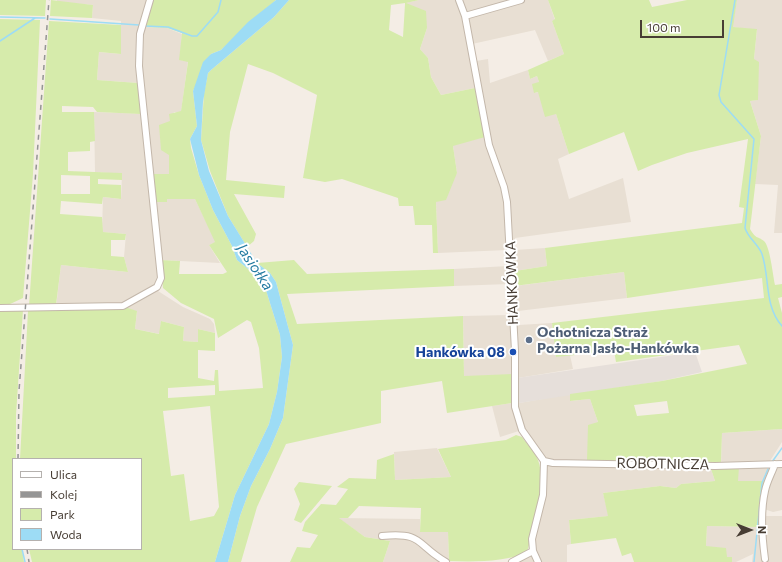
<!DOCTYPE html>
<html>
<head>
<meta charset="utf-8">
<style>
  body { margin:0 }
  #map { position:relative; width:782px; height:562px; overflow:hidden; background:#f4ede5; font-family:Commissioner,sans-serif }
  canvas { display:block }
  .legend { position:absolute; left:12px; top:458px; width:130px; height:92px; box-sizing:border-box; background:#fff; border:1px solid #b5b1ae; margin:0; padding:5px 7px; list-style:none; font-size:12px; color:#473d34 }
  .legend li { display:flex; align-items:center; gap:8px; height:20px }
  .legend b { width:20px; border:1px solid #b5b1ae }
  .north { position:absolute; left:730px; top:510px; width:40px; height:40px; -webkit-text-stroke:3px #fff; paint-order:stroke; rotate:90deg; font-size:11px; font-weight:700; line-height:16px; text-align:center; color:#473d34 }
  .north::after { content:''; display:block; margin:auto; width:14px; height:18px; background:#473d34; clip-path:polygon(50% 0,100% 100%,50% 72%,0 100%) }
  .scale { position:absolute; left:640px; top:20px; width:84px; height:18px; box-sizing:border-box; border:2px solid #473d34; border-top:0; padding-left:5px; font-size:12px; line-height:14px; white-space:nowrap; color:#473d34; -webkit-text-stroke:3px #fff; paint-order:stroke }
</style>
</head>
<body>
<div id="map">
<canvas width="782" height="562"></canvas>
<ul class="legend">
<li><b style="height:5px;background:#fff"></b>Ulica</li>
<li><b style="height:5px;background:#959595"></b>Kolej</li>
<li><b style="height:11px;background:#d6ebab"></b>Park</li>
<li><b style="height:11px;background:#9ddcf5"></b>Woda</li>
</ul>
<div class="north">N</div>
<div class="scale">100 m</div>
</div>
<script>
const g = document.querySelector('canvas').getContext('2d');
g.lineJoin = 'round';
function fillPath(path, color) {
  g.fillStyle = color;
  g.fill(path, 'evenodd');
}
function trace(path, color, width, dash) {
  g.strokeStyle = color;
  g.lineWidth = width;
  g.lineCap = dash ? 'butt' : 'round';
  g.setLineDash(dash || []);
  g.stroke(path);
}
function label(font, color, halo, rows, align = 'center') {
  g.font = font + ' Commissioner,sans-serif';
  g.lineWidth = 4;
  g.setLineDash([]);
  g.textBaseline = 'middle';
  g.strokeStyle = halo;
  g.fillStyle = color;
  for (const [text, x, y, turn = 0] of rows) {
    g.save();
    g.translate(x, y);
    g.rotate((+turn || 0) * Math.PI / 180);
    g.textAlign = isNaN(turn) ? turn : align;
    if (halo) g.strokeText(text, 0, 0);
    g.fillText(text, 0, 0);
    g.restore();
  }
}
fillPath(new Path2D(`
  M57 0H151L145 21 146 27 167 28 182 34 180 60 188 61 181 112H174L171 121 169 174H148L167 202V199H195L216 242 209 245 220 263 160 260 162 283 158 291 183 307 210 319 214 324 215 333 198 329V342L183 341 184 327 161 321 160 334 135 329 137 312 123 306 56 307 61 265 128 272 124 257 126 234 102 232 103 197 121 199 122 174 95 172 94 112 146 114 138 83 97 80 99 52 121 54V21L92 18 93 5 57 2Z
  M419 0H548L555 20 552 21 564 54 548 61 535 30 472 44 476 61 488 59 490 83 528 70 530 79 537 76 539 82 535 93 538 92 556 114 569 154 558 159 569 199 623 178 631 222 515 238V250L545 248 547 266 515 271V286L624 272 627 298 518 311 519 325 552 323 556 357 570 355 573 369 518 378 519 403 570 394 571 401 590 399 598 422 588 463 711 469 715 481 681 484 676 488 660 486 603 493 609 516 569 520 571 544 567 545V562H512L533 551 544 462 522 430 500 437 492 406 512 403 464 376 463 316 510 315 509 284 454 286V269L508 266 507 250 438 253 436 202 457 173 453 146 475 88 441 95 431 77 428 58 420 49 427 28 405 3Z
  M737 0H782V233H774L778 185 755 184 761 136 750 101 757 100 754 59 757 30 732 27Z
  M782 429V442L768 464H782V510L773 512 764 509 721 466 722 433Z
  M437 448 451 477 395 480 394 452Z
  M763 516H782V562H752L753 554 736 562H732V557H727L706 546 707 526 762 527Z
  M338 518 420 519V532H448L449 562H383L390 541 365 537Z`), '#e8dfd3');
fillPath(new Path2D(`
  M695 352 702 372 662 381 519 403 517 378Z`), '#e6dfda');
fillPath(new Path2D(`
  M0 0H46L45 16 0 15Z
  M51 0 93 5 92 18 50 16Z
  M153 0H276L221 50 211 54 193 91 197 126 190 139 191 148 199 175 213 210 232 246 237 260 257 276 265 287 280 335 282 357 277 392 269 424 235 495 215 562H32L29 549H141V459H20L28 311C60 309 91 311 122 309L125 307 137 311 135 329 159 334 161 321 184 327 183 341 198 342V329L215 333V351L198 350V378L214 381 215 370H218L219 391 263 388 259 348 251 322 247 320 218 338 214 319 181 303 163 288 160 260 180 261 179 274H223L227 272 209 245 215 242 195 199H167V202H155L151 174H169V155L161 150 159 125 170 121 169 114 181 111 188 62 179 60 182 33 167 28 146 27ZM215 385V395L168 398V388ZM210 406 219 507 214 516 190 521 184 474 171 476 163 411Z
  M289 0H419L406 3 426 11 427 28 420 49 428 58 431 77 441 95 475 88 485 137 453 146 457 173 446 200 436 202 438 253H433L432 225H415L413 206H399L398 198 342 179 325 182 303 178 317 95 273 73 248 64 230 132 226 180 285 186 284 198 234 194 256 234 254 241 247 247 228 216 210 171 201 140 204 93 208 73 211 70 274 17ZM405 3V4L403 37 389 30 391 5Z
  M548 0H649L652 7 687 0H737L733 27 757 29 754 59 759 62 758 100 750 101 761 136 750 229C757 240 756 235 764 241 770 246 773 276 775 285L782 284V297L778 298 782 313V429L722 433 721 462 587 461 588 425 598 422 590 399 570 401V394L662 381 747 364 739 345 616 362 614 351 556 357 552 323 764 298 762 278 627 298 624 272 514 286 515 271 547 266 545 248 742 223 744 208 739 207 748 139 687 153 652 165 638 171 624 132 569 154 556 114 545 117 538 92 534 93 532 84 539 82 537 76 530 79 528 70 564 54 552 21 555 19ZM667 401 669 413 637 416 634 405Z
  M0 19 40 20 33 174 23 298 8 305H0Z
  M49 21 121 25V54L99 52 97 80 138 83 141 114 97 112 93 107 62 106V112H94L95 141 90 142V151L68 152V171L122 173V180L98 179V184L121 185V199L103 197 102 204 61 201 60 214 102 217 103 232 126 234 125 240H111V256L124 257 128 272 61 265 56 305 29 306ZM61 175 90 176V194H61Z
  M294 260 307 274 454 269V286L287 294 297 324 463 316 464 376 513 374 512 403 447 413 442 381 381 391V423L286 444 257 507 241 562H228L240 516 251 486 270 449 283 418 293 345 276 282 270 273 257 263Z
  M0 310H23L16 415V459H13V549H22L24 562H0Z
  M516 435 522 437C527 444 535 452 538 460 547 483 534 529 527 552 507 562 474 562 449 561L448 532H420L421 508 359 506 348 518H339L365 537 390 541 383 562H290L297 547 310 548 318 535 302 531 305 522 321 504 336 505 348 489 337 487 349 478 376 479 377 460 394 454 395 480 451 477 438 449 506 440Z
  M739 467 738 481H767L759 527 707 526 706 546 726 548 727 557H732V562H634L631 553 622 556 616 538 571 544 569 520 608 516 603 493 660 486 676 488 681 484 715 481 711 469Z
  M299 482 332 486 301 523 294 520 300 504 294 489Z`), '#d6ebab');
fillPath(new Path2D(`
  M276 0H289L274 17 211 70 208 73 203 102 201 140 209 171 228 216 257 263 270 273 276 282 293 345 283 418 270 449 251 486 240 516 228 562H215L235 495 269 424 277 392 282 357 280 335 265 287 257 276 237 260 232 246 213 210 199 175 190 139 197 126 193 91 203 62 211 54 221 50 248 22Z`), '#9ddcf5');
trace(new Path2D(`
  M735 0 719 95 721 102 754 139 745 228C748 238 758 244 762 254 770 278 764 306 782 326
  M0 17 45 18
  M50 19 139 25
  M145 26 168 27 192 36H197L218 12 221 0
  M0 41 35 18
  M772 462 782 448
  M22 549 25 562
  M754 562 762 483 768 469`), '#9ddcf5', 1.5);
const minor = new Path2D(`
  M459 0 465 16 489 145 504 187 507 202 515 351V407L522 430 544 461 543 495 532 539 533 551 538 562
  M465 16 521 0
  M0 308 123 306 157 287 161 278 139 66 140 34 150 0
  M544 461 553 463 715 466 782 464
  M382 536C424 532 415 544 446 562
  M765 559C762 537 760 513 765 491 767 481 772 473 775 464
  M512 562 533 551`);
trace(minor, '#c3b7aa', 8);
trace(minor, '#fff', 6);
trace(new Path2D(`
  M18 459 19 391 49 0
  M27 549 29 562`), '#959595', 1.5, [5, 5]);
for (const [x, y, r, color] of [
  [529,340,4,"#5c6f8a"],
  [513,352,4,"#1a4fb4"]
]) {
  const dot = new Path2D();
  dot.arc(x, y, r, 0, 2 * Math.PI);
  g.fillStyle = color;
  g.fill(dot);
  trace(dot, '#fff', 1.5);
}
label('14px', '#473d34', '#fff', [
  ["HANKÓWKA",512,283,-92],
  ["ROBOTNICZA",663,464,1]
]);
label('bold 14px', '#4e5e75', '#fff', [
  ["Ochotnicza Straż",537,332],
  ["Pożarna Jasło-Hankówka",537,348]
], 'left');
label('bold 14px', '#164399', '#fff', [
  ["Hankówka 08",505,352]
], 'right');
label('italic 15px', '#237ba1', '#fff', [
  ["Jasiołka",255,267,56]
]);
</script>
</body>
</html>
